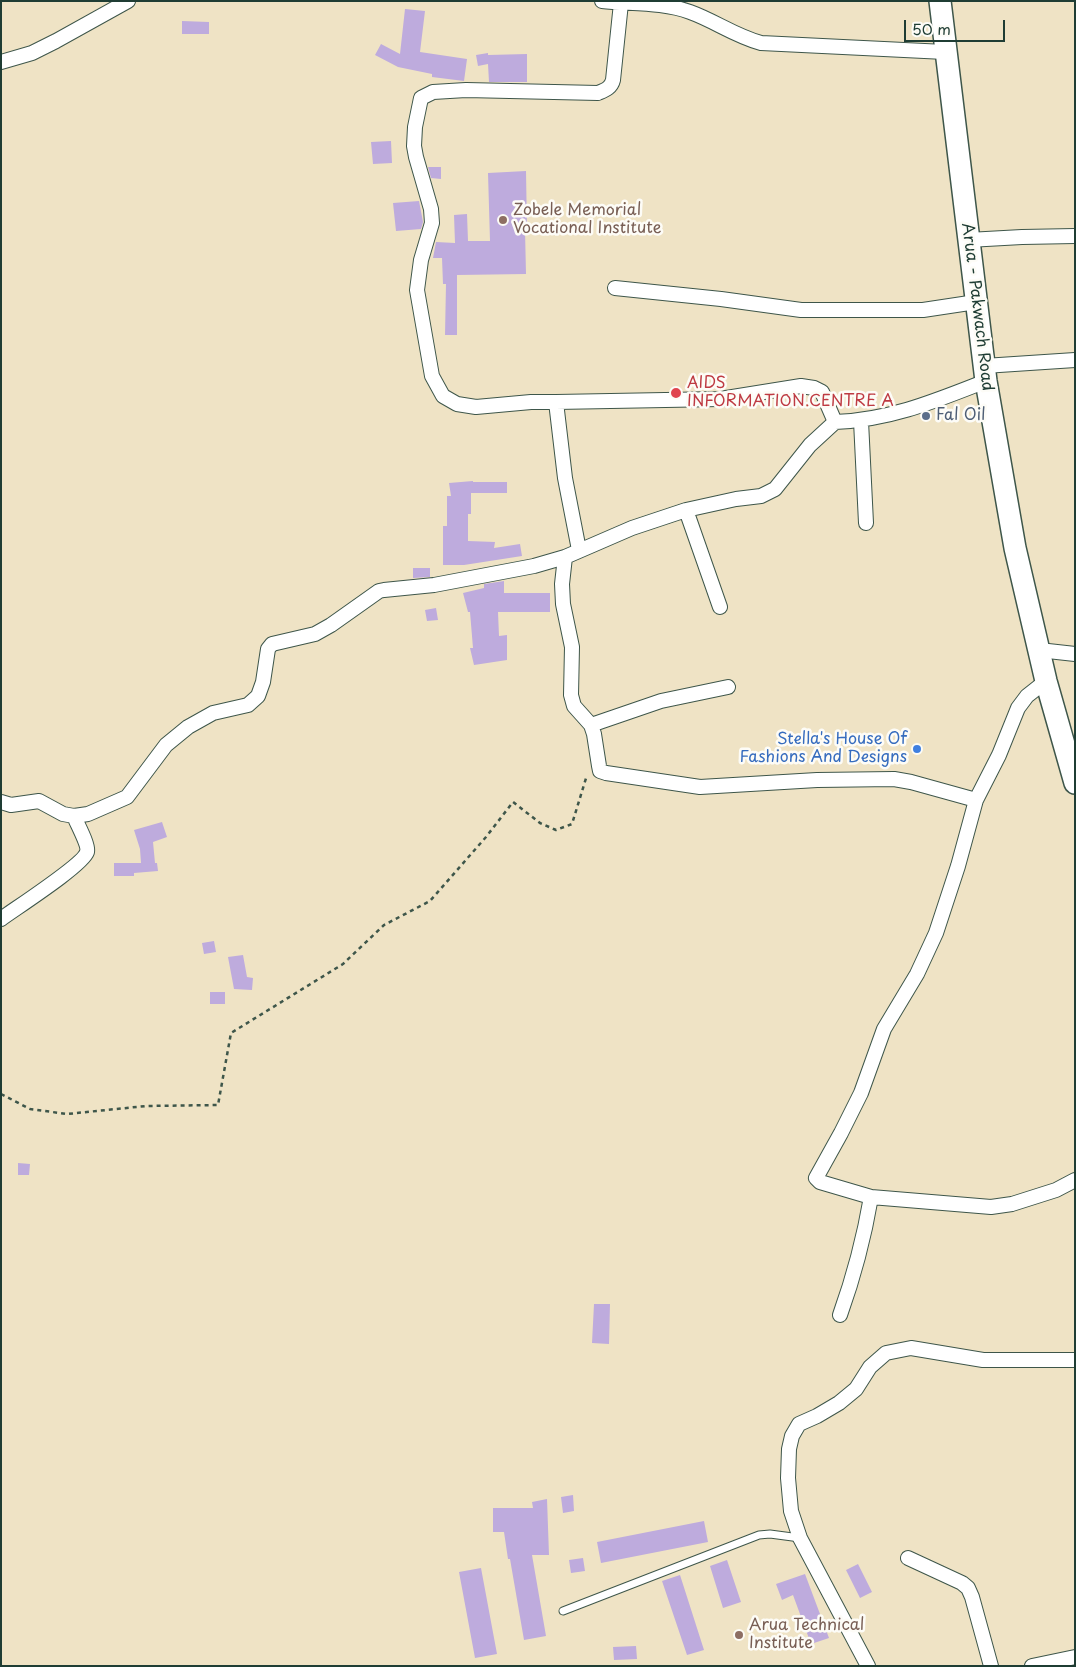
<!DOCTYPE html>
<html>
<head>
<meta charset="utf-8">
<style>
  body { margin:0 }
  #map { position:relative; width:1076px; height:1667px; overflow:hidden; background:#efe3c5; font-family:"Playpen Sans",sans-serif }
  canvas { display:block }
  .frame { position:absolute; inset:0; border:2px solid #1f3d34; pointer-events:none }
  .scale { position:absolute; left:904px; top:20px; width:101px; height:22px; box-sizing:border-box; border:2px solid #1f3d34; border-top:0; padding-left:6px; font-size:15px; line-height:18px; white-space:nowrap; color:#1f3d34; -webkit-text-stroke:4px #fdfcf7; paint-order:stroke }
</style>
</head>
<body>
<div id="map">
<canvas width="1076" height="1667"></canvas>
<div class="frame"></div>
<div class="scale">50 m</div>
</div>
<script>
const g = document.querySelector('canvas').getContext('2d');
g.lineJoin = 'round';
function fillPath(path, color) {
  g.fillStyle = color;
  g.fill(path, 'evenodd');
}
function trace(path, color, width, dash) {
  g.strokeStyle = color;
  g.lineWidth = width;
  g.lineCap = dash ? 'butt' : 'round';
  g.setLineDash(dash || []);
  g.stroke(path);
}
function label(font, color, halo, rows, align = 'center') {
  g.font = font + ' "Playpen Sans",sans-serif';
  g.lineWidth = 5;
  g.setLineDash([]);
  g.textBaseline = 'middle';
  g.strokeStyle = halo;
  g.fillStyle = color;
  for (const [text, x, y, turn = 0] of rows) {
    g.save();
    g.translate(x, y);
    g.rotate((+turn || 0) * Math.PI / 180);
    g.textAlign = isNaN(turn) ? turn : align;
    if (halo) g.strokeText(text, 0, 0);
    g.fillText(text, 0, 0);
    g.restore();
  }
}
fillPath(new Path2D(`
  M405 9 425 11 420 52 467 59 464 81 432 77V74L398 67 375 55 381 44 400 54Z
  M182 21 209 22V34H182Z
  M488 53V55L527 54V82H489L488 64 478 66 476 55Z
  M391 141 392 163 373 164 371 142Z
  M428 167H441V179L431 178Z
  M526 171 527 230H525L526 274 457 275V335H445L446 284H443L442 258H433L436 242 455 243 454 215 467 214 468 241H490L488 173Z
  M419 201 423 222 421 229 396 231 393 203Z
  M473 481V482H507V493H471V514H468V541L495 542 494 548 520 544 522 556 464 565H443V526H447V496H451L449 483Z
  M413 568H430V577L413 578Z
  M504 581V593H550V612H498L499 636 507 635V660L474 665 470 648H473L470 612H468L463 593 484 588V584Z
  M436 608 438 620 427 621 425 610Z
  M162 822 167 837 153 842 155 863H157L158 871 134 873V876H114V863H141L140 849 134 830Z
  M214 941 216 952 204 954 202 943Z
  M243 955 247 977 253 978 252 990 234 989 228 957Z
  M210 992H225V1004H210Z
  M18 1163 30 1164 29 1175H18Z
  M594 1304H610L609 1344 592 1343Z
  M573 1495 574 1511 563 1513 561 1497Z
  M547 1499 549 1555H532L546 1636 524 1640 510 1559H508L504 1532H493V1508H533L532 1502Z
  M704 1521 708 1542 601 1563 597 1542Z
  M583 1558 585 1571 571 1573 569 1560Z
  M727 1560 741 1602 723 1608 710 1566Z
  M858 1564 872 1592 860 1598 846 1570Z
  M481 1568 497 1654 475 1658 459 1572Z
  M805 1574 829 1638 811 1644 793 1595 782 1600 776 1584Z
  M680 1575 704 1650 687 1655 662 1581Z
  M636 1646 637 1659 614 1660 613 1647Z`), '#beabdd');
const service = new Path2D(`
  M563 1611 759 1535 770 1534 800 1538`);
const minor = new Path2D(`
  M602 1C631 4 663 2 690 12 715 21 735 36 761 43L945 52
  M1 62 32 53 56 41 128 1
  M968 240 1022 237 1075 236
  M615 288 721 299 801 310H923L976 302
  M984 366 1075 360
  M556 402H531L476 407 457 404 443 396 432 376 417 290 421 260 432 223 431 209 416 157 414 146 415 127 421 98 433 92 466 90 598 93C605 90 611 88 613 80L621 3
  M861 421 866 523
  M686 510 720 607
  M579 550 565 478 556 402 720 399 801 386 814 388 822 392 835 422C890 420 935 401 986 381
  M565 557 562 584 563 604 572 647 571 695 574 706 591 725 594 734 599 766 600 771 606 773 700 787 817 780 894 779 911 782 976 800 999 755 1018 708 1027 696 1046 681
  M1039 650 1075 654
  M591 725 661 701 728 687
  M976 800 958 866 936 933 917 974 884 1029 861 1093 841 1133 816 1178 820 1182 871 1197 991 1207 1012 1204 1056 1190 1075 1180
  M1 802 11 805 39 801 63 814 74 816 88 814 127 797 166 745 188 727 213 713 248 705 258 696 263 682 268 649 272 644 315 634 331 625 379 591 384 590 434 585 534 566 565 557 632 528 686 510 736 499 761 496 775 489 810 445 835 422
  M1 919C16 908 83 865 87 852 89 845 77 824 74 816
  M840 1315C854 1276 864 1238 871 1197
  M908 1558 962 1583 968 1588 972 1597 991 1666
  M868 1666 800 1538 791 1511 788 1478 789 1449 792 1436 799 1424 817 1416 839 1403 856 1389 870 1367 886 1353 911 1348 983 1360H1075
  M1032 1666 1075 1657`);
const primary = new Path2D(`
  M940 1 986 381 1015 548 1046 681 1075 783`);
trace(service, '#3e564a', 9);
trace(minor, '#3e564a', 16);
trace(primary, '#3e564a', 24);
trace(new Path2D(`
  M1 1094 30 1109 67 1114 146 1106 218 1105 231 1033 343 964 384 925 430 901 486 837 513 802 540 823 556 830 572 824 587 775`), '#3e564a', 2.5, [4, 4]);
trace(service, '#fff', 7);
trace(minor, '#fff', 14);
trace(primary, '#fff', 21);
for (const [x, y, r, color] of [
  [503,220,5,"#8d6e63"],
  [676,393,6,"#e0444e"],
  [926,416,5,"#5c6f8a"],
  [917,749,5,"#3f7fe0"],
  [739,1635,5,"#8d6e63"]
]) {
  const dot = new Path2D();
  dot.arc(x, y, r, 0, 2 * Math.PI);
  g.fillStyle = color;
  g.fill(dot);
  trace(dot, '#fdfcf7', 2);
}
label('16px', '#785e54', '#fdfcf7', [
  ["Zobele Memorial",513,211],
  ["Vocational Institute",513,229],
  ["Arua Technical",749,1626],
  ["Institute",749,1644]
], 'left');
label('16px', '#1f3d34', '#fdfcf7', [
  ["Arua - Pakwach Road",977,307,83]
]);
label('16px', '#be3a42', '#fdfcf7', [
  ["AIDS",687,384],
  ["INFORMATION.CENTRE A",687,402]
], 'left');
label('16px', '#4e5e75', '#fdfcf7', [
  ["Fal Oil",936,416]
], 'left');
label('16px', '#366cbe', '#fdfcf7', [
  ["Stella's House Of",907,740],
  ["Fashions And Designs",907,758]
], 'right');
</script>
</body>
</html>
